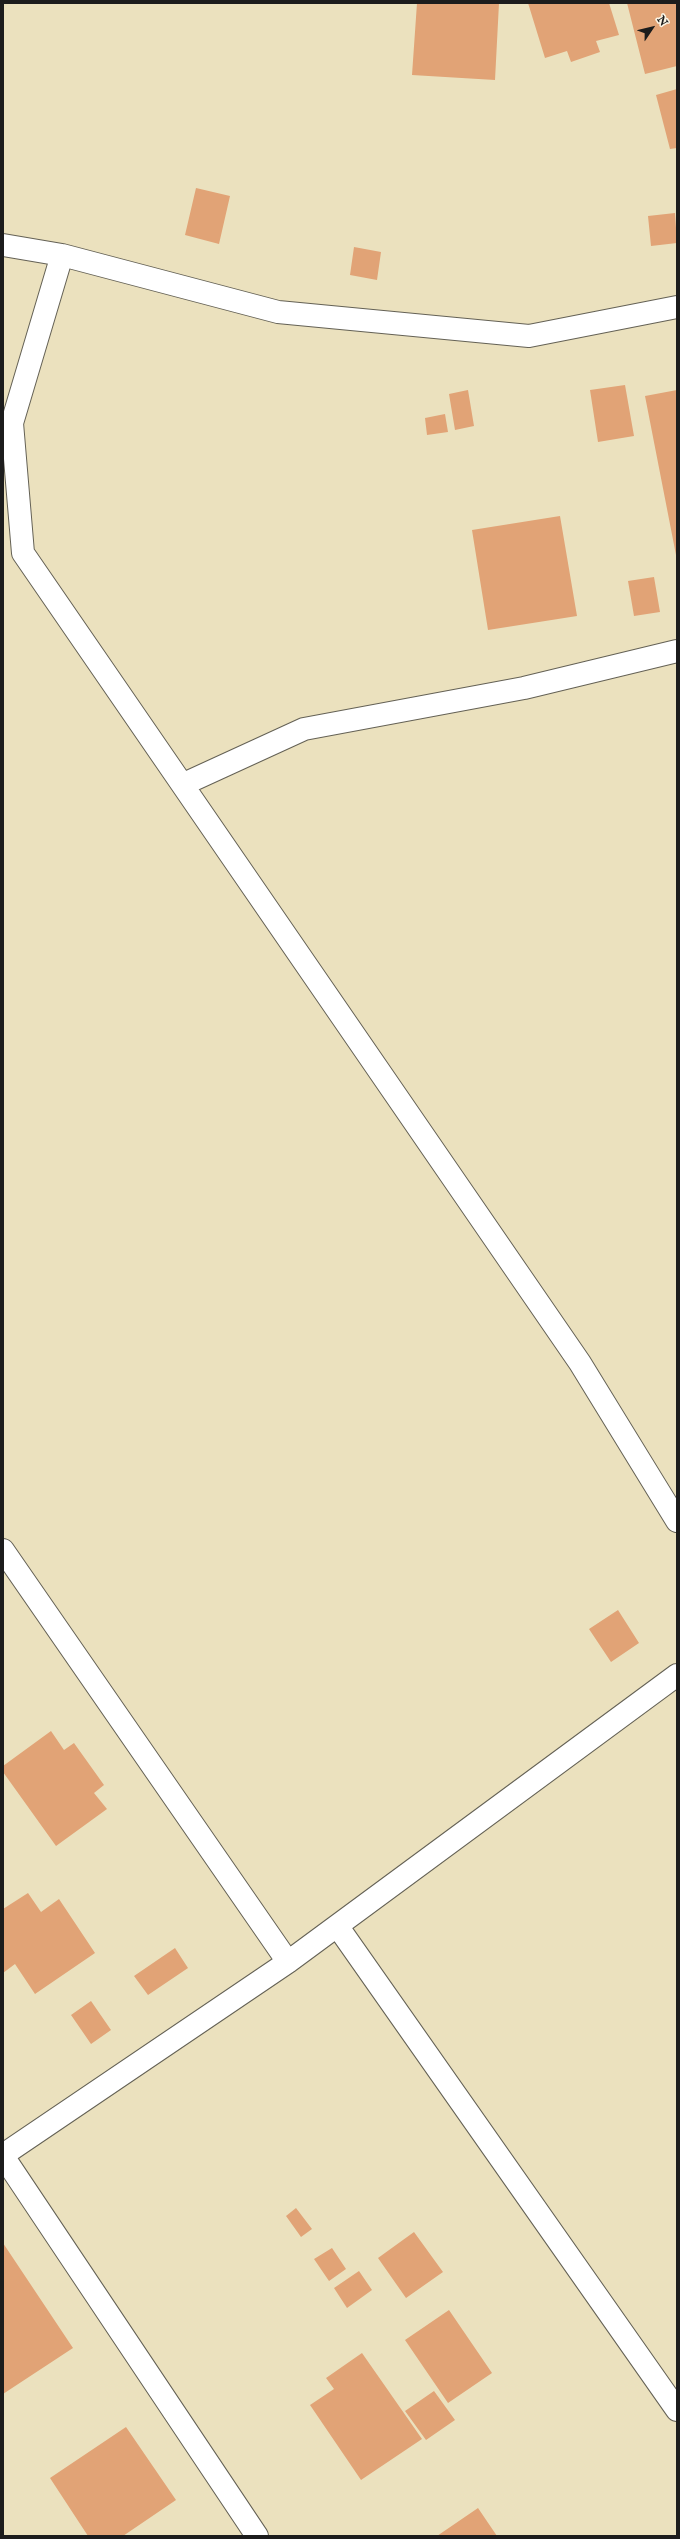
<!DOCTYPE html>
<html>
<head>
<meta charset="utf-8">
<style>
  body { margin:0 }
  #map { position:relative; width:680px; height:2539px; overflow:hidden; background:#ebe1be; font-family:"IM FELL English",serif }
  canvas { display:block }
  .frame { position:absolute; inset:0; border:4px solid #1c1c1c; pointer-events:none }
  .north { position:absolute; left:632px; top:8px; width:40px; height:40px; -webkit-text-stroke:3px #fcf5e5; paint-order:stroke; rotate:55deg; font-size:11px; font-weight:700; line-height:16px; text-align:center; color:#1c1c1c }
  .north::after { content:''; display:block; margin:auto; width:14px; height:18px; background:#1c1c1c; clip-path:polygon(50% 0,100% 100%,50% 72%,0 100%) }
</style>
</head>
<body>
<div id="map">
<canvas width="680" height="2539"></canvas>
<div class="frame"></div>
<div class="north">N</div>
</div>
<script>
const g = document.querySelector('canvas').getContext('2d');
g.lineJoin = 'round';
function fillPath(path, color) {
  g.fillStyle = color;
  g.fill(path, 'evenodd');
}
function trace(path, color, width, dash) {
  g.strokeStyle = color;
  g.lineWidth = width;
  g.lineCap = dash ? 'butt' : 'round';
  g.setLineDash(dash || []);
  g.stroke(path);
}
fillPath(new Path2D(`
  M417 3H499L495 80 412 75Z
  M528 3H609L619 35 596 41 600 52 571 62 567 51 545 58Z
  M627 3H677V66L645 74Z
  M677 89V148L670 149 656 95Z
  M196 188 230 196 219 244 185 235Z
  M675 213 677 243 651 246 648 216Z
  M354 247 381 252 377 280 350 275Z
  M625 385 634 436 598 442 590 390Z
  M468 390 474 426 455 430 449 394Z
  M677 390V555H676L645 396Z
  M445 414 448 432 427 435 425 418Z
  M560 516 577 616 488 630 472 530Z
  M654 577 660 612 634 616 628 581Z
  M618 1610 639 1643 611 1662 589 1629Z
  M51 1731 64 1750 74 1743 104 1785 94 1793 107 1809 56 1846 3 1772V1766Z
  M28 1893 41 1912 59 1899 95 1953 35 1994 15 1964 3 1973V1909Z
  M175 1948 188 1968 148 1995 134 1976Z
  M91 2001 111 2030 91 2044 71 2015Z
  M296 2208 312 2229 301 2237 286 2216Z
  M414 2232 443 2272 406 2298 378 2258Z
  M3 2243 73 2348 3 2394Z
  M332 2248 346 2269 329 2281 314 2259Z
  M359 2271 372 2290 347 2308 334 2288Z
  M449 2310 492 2373 448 2403 405 2340Z
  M362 2353 422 2439 361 2480 310 2405 334 2389 326 2378Z
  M434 2391 455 2420 426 2440 405 2411Z
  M126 2427 176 2500 123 2536H88L50 2478Z
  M478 2508 497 2536H437Z`), '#e1a376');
const minor = new Path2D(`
  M3 245 62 255 278 312 529 336 677 307
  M62 255 12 423 23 553 580 1363 677 1521
  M184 784 304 729 524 688 677 651
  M3 1550 288 1962
  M338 1927 677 2410
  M3 2155 288 1962 677 1675
  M3 2156 257 2536`);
trace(minor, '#646155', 24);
trace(minor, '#fff', 22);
</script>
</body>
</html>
